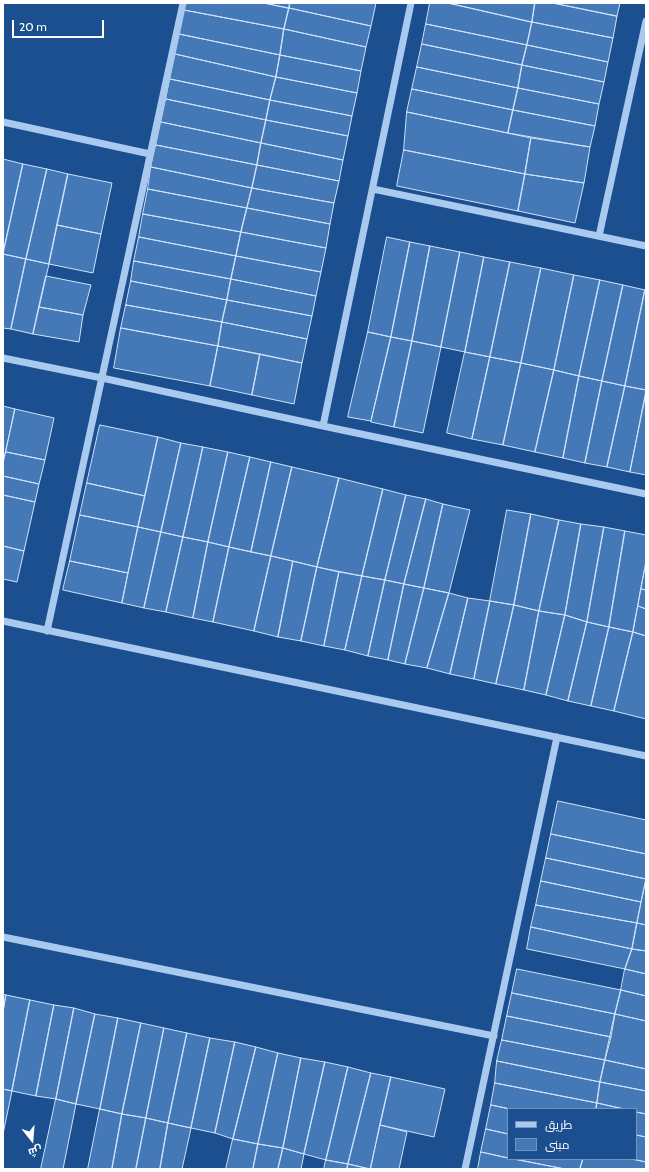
<!DOCTYPE html>
<html>
<head>
<meta charset="utf-8">
<style>
  body { margin:0 }
  #map { position:relative; width:649px; height:1172px; overflow:hidden; background:#1b4f8f; font-family:Cabin,Cairo,sans-serif }
  canvas { display:block }
  .frame { position:absolute; inset:0; border:4px solid #fff; pointer-events:none }
  .legend { position:absolute; left:507px; top:1108px; width:130px; height:52px; box-sizing:border-box; background:#1b4f8f; border:1px solid #7695bc; margin:0; padding:5px 7px; list-style:none; font-size:12px; color:#fff }
  .legend li { display:flex; align-items:center; gap:8px; height:20px }
  .legend b { width:20px; border:1px solid #7695bc }
  .north { position:absolute; left:12px; top:1120px; width:40px; height:40px; -webkit-text-stroke:3px #1b4f8f; paint-order:stroke; rotate:163deg; font-size:11px; font-weight:700; line-height:16px; text-align:center; color:#fff }
  .north::after { content:''; display:block; margin:auto; width:14px; height:18px; background:#fff; clip-path:polygon(50% 0,100% 100%,50% 72%,0 100%) }
  .scale { position:absolute; left:12px; top:20px; width:92px; height:18px; box-sizing:border-box; border:2px solid #fff; border-top:0; padding-left:5px; font-size:12px; line-height:14px; white-space:nowrap; color:#fff; -webkit-text-stroke:3px #1b4f8f; paint-order:stroke }
</style>
</head>
<body>
<div id="map">
<canvas width="649" height="1172"></canvas>
<div class="frame"></div>
<ul class="legend">
<li><b style="height:5px;background:#a9c9ee"></b>طريق</li>
<li><b style="height:11px;background:#4478b7"></b>مبنى</li>
</ul>
<div class="north">ش</div>
<div class="scale">20 m</div>
</div>
<script>
const g = document.querySelector('canvas').getContext('2d');
g.lineJoin = 'round';
function fillPath(path, color) {
  g.fillStyle = color;
  g.fill(path, 'evenodd');
}
function trace(path, color, width, dash) {
  g.strokeStyle = color;
  g.lineWidth = width;
  g.lineCap = dash ? 'butt' : 'round';
  g.setLineDash(dash || []);
  g.stroke(path);
}
const building = new Path2D(`
  M186 3H264L289 8 284 29 184 10Z
  M264 3H290L289 8Z
  M290 3H376L371 26 289 8Z
  M430 3H448L532 22 527 45 426 24Z
  M448 3H535L532 22Z
  M535 3H553L617 16 613 38 532 22Z
  M553 3H620L617 16Z
  M289 8 371 26 366 47 284 29Z
  M184 10 284 29 280 55 179 34Z
  M532 22 613 38 608 62 527 45Z
  M426 24 527 45 522 65 422 44Z
  M284 29 366 47 361 71 280 55Z
  M179 34 280 55 276 77 175 54Z
  M422 44 522 65 518 88 417 67Z
  M527 45 608 62 604 82 522 65Z
  M175 54 276 77 270 100 170 79Z
  M280 55 361 71 357 93 276 77Z
  M522 65 604 82 599 104 518 88Z
  M417 67 518 88 513 110 412 89Z
  M276 77 357 93 352 116 270 100Z
  M170 79 270 100 266 120 166 99Z
  M518 88 599 104 595 126 513 110Z
  M412 89 513 110 508 133 407 112Z
  M166 99 266 120 261 143 161 122Z
  M270 100 352 116 348 136 266 120Z
  M513 110 595 126 590 147 508 133Z
  M407 112 531 138 525 174 404 150Z
  M266 120 348 136 343 160 261 143Z
  M161 122 261 143 257 165 156 145Z
  M531 138 590 147 584 183 525 174Z
  M261 143 343 160 339 181 257 165Z
  M156 145 257 165 252 188 151 167Z
  M404 150 525 174 518 211 397 186Z
  M3 159 23 164 3 254Z
  M23 164 47 169 26 259 3 254Z
  M257 165 339 181 334 203 252 188Z
  M151 167 252 188 247 208 148 189Z
  M47 169 68 174 49 264 26 259Z
  M68 174 112 183 101 234 57 225Z
  M525 174 584 183 575 223 518 211Z
  M252 188 334 203 330 224 247 208Z
  M148 189 247 208 241 232 143 214Z
  M247 208 330 224 326 248 241 232Z
  M143 214 241 232 236 256 139 237Z
  M57 225 101 234 93 273 49 264Z
  M241 232 326 248 321 272 236 256Z
  M139 237 236 256 231 279 134 261Z
  M387 237 410 242 391 337 368 332Z
  M410 242 430 246 412 341 391 337Z
  M430 246 460 252 441 347 412 341Z
  M460 252 484 257 465 352 441 347Z
  M3 254 26 259 11 329 3 328Z
  M236 256 321 272 316 296 231 279Z
  M484 257 510 262 490 357 465 352Z
  M26 259 49 264 33 334 11 329Z
  M134 261 231 279 227 300 131 281Z
  M510 262 541 268 521 363 490 357Z
  M541 268 574 275 554 370 521 363Z
  M574 275 600 280 579 376 554 370Z
  M46 276 91 285 83 315 39 307Z
  M231 279 316 296 312 316 227 300Z
  M600 280 623 285 602 381 579 376Z
  M131 281 227 300 222 322 126 305Z
  M623 285 645 290 625 386 602 381Z
  M645 290H646V390L625 386Z
  M227 300 312 316 307 339 222 322Z
  M126 305 222 322 218 346 121 328Z
  M39 307 83 315 79 342 33 334Z
  M222 322 307 339 302 363 218 346Z
  M121 328 218 346 210 386 114 368Z
  M368 332 391 337 371 421 348 417Z
  M391 337 412 341 394 427 371 422Z
  M412 341 441 347 423 433 394 427Z
  M218 346 260 354 252 395 210 386Z
  M465 352 490 357 472 439 447 433Z
  M260 354 302 363 294 404 252 395Z
  M490 357 521 363 503 445 472 439Z
  M521 363 554 370 535 452 503 445Z
  M554 370 579 376 563 458 535 452Z
  M579 376 602 381 585 463 563 458Z
  M602 381 625 386 607 467 585 463Z
  M625 386 646 390 630 472 607 467Z
  M646 394V475L630 472Z
  M3 406 15 409 3 463Z
  M15 409 54 418 45 460 6 452Z
  M100 425 158 437 145 496 87 483Z
  M158 437 181 443 161 532 138 527Z
  M181 443 203 447 183 537 161 532Z
  M203 447 228 452 208 542 183 537Z
  M6 452 45 460 39 484 3 476V463Z
  M228 452 250 457 229 547 208 542Z
  M250 457 271 462 251 552 229 547Z
  M271 462 292 467 271 556 251 552Z
  M292 467 339 478 317 567 271 556Z
  M3 476 39 484 35 502 3 495Z
  M339 478 383 489 362 576 317 567Z
  M87 483 145 496 138 527 80 515Z
  M383 489 406 495 385 580 362 576Z
  M3 495 35 502 24 551 3 546Z
  M406 495 426 499 404 584 385 580Z
  M426 499 443 504 424 588 404 584Z
  M443 504 470 510 449 593 424 588Z
  M507 510 531 514 514 605 490 601Z
  M531 514 559 520 539 611 514 605Z
  M80 515 138 527 128 573 70 561Z
  M559 520 581 524 565 615 539 611Z
  M581 524 604 527 587 622 565 615Z
  M138 527 161 532 144 608 122 603Z
  M604 527 625 531 609 627 587 622Z
  M625 531 646 535V561L633 632 609 627Z
  M161 532 183 537 166 612 144 608Z
  M183 537 208 542 193 618 166 612Z
  M208 542 229 547 213 622 193 618Z
  M3 546 24 551 17 582 3 579Z
  M229 547 271 556 254 631 213 622Z
  M271 556 293 561 278 637 254 631Z
  M70 561 128 573 122 603 63 590Z
  M293 561 317 567 301 641 278 637Z
  M317 567 339 572 324 646 301 641Z
  M645 569H646V590L641 589Z
  M339 572 362 576 345 650 324 646Z
  M362 576 385 580 368 656 345 650Z
  M385 580 404 584 388 660 368 656Z
  M404 584 424 588 405 664 388 660Z
  M424 588 449 593 427 668 405 664Z
  M641 589 646 590V609L638 606Z
  M449 593 468 598 450 674 427 668Z
  M468 598 490 601 474 679 450 674Z
  M490 601 514 605 496 684 474 679Z
  M514 605 539 611 524 690 496 684Z
  M638 606 646 609V636L633 632Z
  M539 611 565 615 546 695 524 690Z
  M565 615 587 622 568 701 546 695Z
  M587 622 609 627 591 706 568 701Z
  M609 627 633 632 614 711 591 706Z
  M633 632 646 636V719L614 711Z
  M558 801 646 820V854L551 834Z
  M551 834 646 854V879L546 858Z
  M546 858 646 879 641 902 541 881Z
  M646 879V925L637 923Z
  M541 881 641 902 637 923 536 905Z
  M536 905 637 923 632 949 531 927Z
  M637 923 646 925V951L632 949Z
  M531 927 632 949 625 969 527 949Z
  M632 949 646 951V974L625 969Z
  M517 969 621 990 615 1014 512 993Z
  M625 969 646 974V996L621 990Z
  M621 990 646 996V1021L615 1014Z
  M512 993 615 1014 611 1037 507 1016Z
  M3 994 6 995 3 1012Z
  M6 995 30 1000 12 1091 3 1089V1012Z
  M30 1000 54 1005 36 1096 12 1091Z
  M54 1005 74 1008 56 1099 36 1096Z
  M74 1008 95 1014 76 1104 56 1099Z
  M95 1014 118 1018 100 1109 76 1104Z
  M615 1014 646 1021V1069L605 1060Z
  M507 1016 611 1037 605 1060 502 1040Z
  M118 1018 141 1023 122 1114 100 1109Z
  M141 1023 164 1028 146 1118 122 1114Z
  M164 1028 187 1033 168 1123 146 1118Z
  M187 1033 210 1038 191 1128 168 1123Z
  M210 1038 235 1042 215 1133 191 1128Z
  M502 1040 605 1060 600 1082 497 1061Z
  M235 1042 256 1047 233 1139 215 1133Z
  M256 1047 278 1053 258 1144 233 1139Z
  M278 1053 301 1058 283 1148 258 1144Z
  M301 1058 325 1062 304 1154 283 1148Z
  M605 1060 646 1069V1091L600 1082Z
  M497 1061 600 1082 597 1103 495 1083Z
  M325 1062 348 1067 326 1160 304 1154Z
  M348 1067 371 1073 348 1164 326 1160Z
  M371 1073 391 1077 370 1169 348 1164Z
  M391 1077 445 1089 434 1137 380 1125Z
  M600 1082 646 1091V1114L636 1112V1109H624L597 1103Z
  M495 1083 597 1103 596 1109H510L491 1105Z
  M3 1089 12 1091 3 1134Z
  M56 1099 76 1104 63 1169H41Z
  M597 1103 624 1109H596Z
  M491 1105 510 1109H508V1134L486 1129Z
  M100 1109 122 1114 112 1169H88Z
  M636 1112 646 1114V1137L636 1135Z
  M122 1114 146 1118 136 1169H112Z
  M146 1118 168 1123 160 1169H136Z
  M168 1123 191 1128 182 1169H160Z
  M380 1125 407 1132 399 1169H371Z
  M486 1129 508 1134V1158L481 1152Z
  M636 1135 646 1137V1162L632 1159H636Z
  M233 1139 258 1144 253 1169H226Z
  M258 1144 283 1148 278 1169H253Z
  M283 1148 304 1154 301 1169H278Z
  M481 1152 508 1158V1159H514L565 1169H478Z
  M514 1159H583L580 1169H565Z
  M583 1159H632L646 1162V1169H580Z
  M326 1160 348 1164 347 1169H324Z
  M348 1164 370 1169H347Z`);
fillPath(building, '#4478b7');
trace(building, '#cfe3fa', 1);
trace(new Path2D(`
  M3 122 150 154
  M373 189 646 246
  M599 236 646 21
  M3 358 102 378 323 426 646 494
  M323 426 411 3
  M3 621 646 756
  M47 631 183 3
  M3 937 494 1036
  M465 1169 557 737`), '#a9c9ee', 7);
</script>
</body>
</html>
